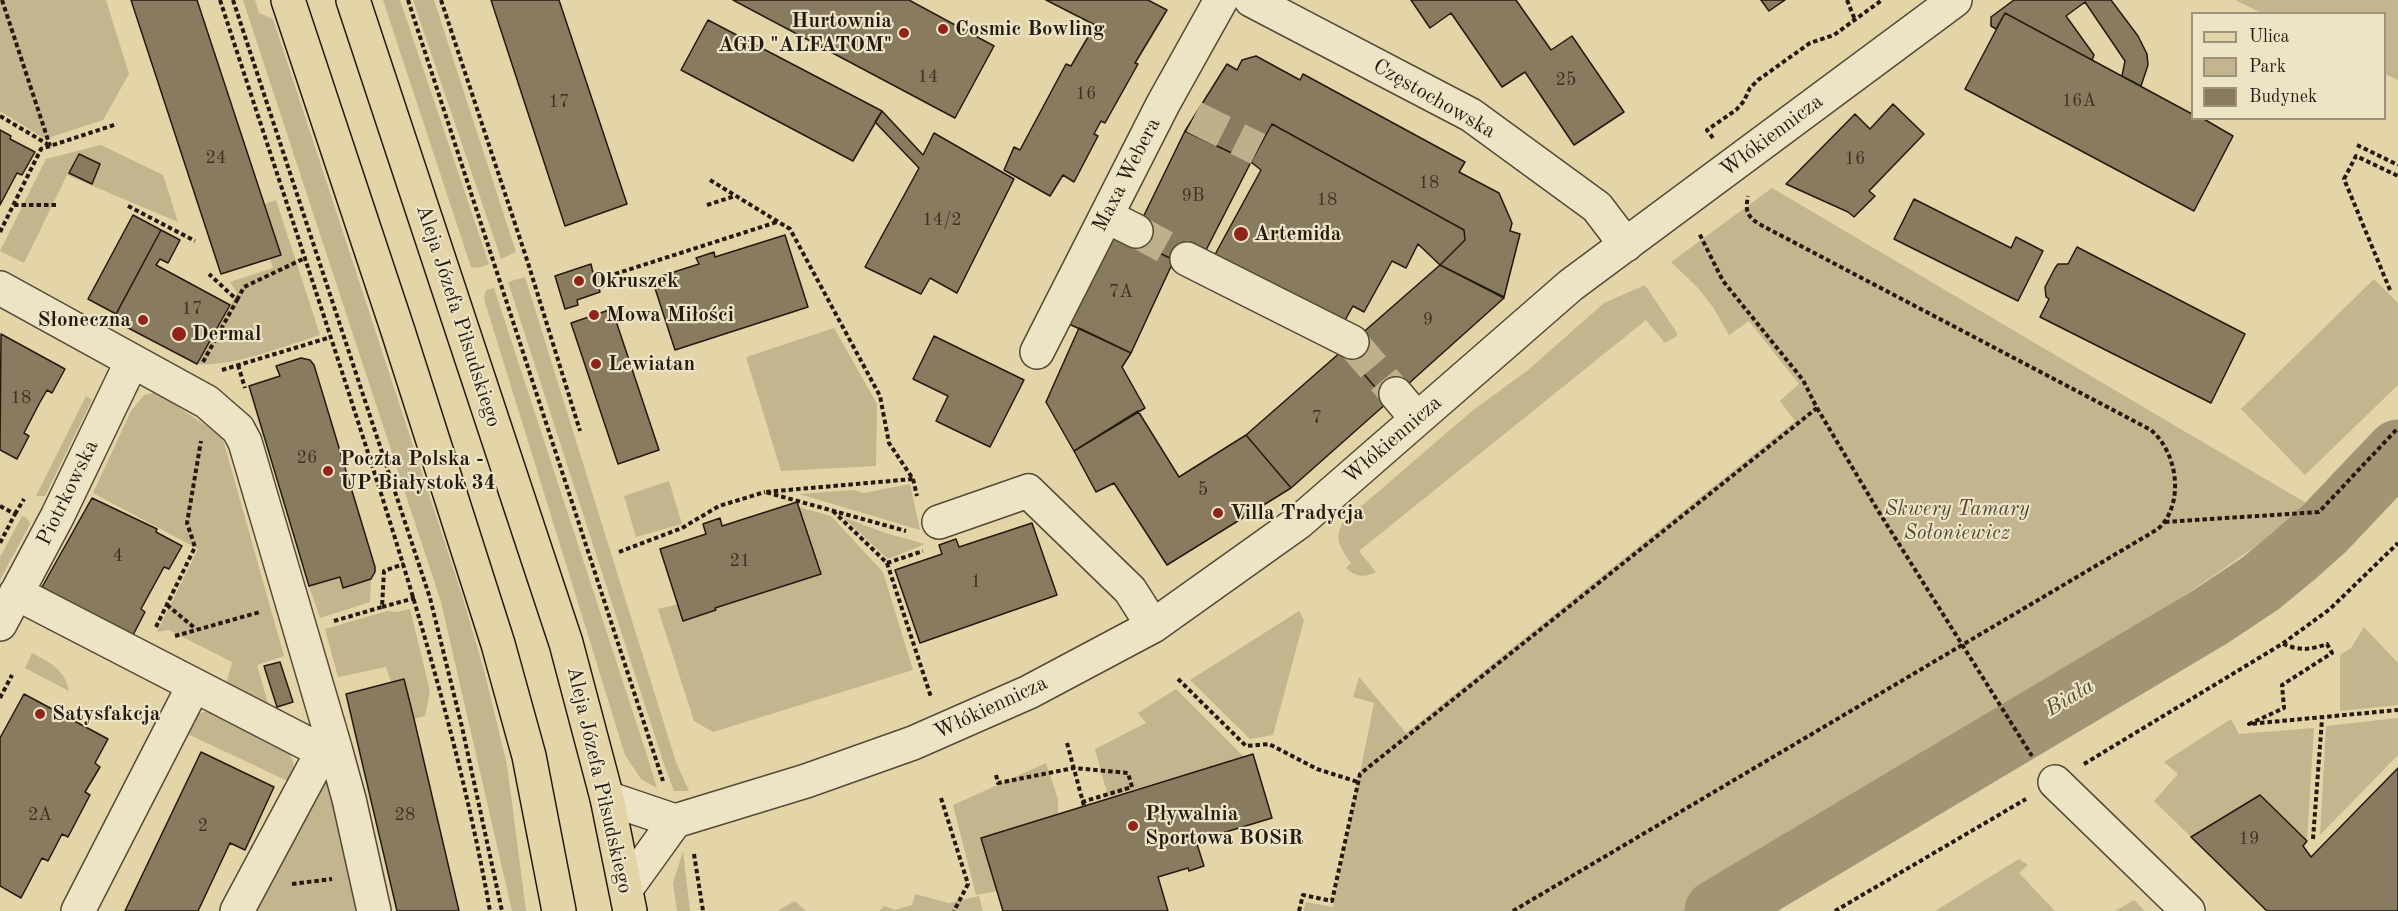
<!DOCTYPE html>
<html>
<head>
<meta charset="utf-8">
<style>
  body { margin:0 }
  #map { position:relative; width:2398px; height:911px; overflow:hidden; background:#e3d5a8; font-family:"Old Standard TT",serif }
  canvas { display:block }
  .legend { position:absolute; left:2191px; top:12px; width:195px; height:108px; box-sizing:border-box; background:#ede4c6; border:2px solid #9d937d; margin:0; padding:8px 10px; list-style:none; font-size:18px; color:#251a10 }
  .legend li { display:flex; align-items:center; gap:12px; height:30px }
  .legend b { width:30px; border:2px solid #9d937d }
</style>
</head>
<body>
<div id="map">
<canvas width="2398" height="911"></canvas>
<ul class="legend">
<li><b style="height:8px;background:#e3d5a8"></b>Ulica</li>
<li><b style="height:16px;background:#c3b58e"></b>Park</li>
<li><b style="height:16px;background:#887b5f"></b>Budynek</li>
</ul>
</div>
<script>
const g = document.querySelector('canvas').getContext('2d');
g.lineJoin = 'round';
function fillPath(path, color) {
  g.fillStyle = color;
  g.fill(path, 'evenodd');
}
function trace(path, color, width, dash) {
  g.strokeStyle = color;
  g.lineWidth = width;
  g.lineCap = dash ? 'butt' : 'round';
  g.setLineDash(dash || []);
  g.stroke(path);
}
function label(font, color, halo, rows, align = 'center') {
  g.font = font + ' "Old Standard TT",serif';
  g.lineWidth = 4.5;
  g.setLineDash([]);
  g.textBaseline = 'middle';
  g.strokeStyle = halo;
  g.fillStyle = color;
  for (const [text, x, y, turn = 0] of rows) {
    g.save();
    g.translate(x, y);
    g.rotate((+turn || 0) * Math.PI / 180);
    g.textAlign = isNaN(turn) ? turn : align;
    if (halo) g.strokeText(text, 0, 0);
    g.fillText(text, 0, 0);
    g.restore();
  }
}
fillPath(new Path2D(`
  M0 0H106L129 74 103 120 45 139 0 111Z
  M243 0H255L259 13 273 19 462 595 484 670 507 765 526 911H512L441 602Z
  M383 0H400L489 264 478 268 471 267Z
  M413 0H434L516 252 501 259Z
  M2235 0H2398V80L2385 74 2384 14 2262 13Z
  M101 145 163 175 178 222 67 175 24 263 0 251 46 159Z
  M1772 188 2313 507 1807 855 1714 911H1303L1306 902 1333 907 1374 703 1353 697 1359 677 1406 733 1795 421 1780 401 1799 384 1749 321 1729 335 1713 307 1697 287 1671 262Z
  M276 200 320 335C287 345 230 368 197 364L237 293 230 282 273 268 270 258 264 204Z
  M525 277 676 762 689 791H674L663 761 508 282Z
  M2374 279 2398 303V385L2305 475 2241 409Z
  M1645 285 1677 333V336L1665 343 1646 320 1359 551 1376 572C1365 578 1355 577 1346 568L1351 563C1341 549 1333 539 1343 522L1472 411 1528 370 1604 303Z
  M494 288 644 746 657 788 641 779 625 755 484 299 486 290Z
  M834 328 877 404 876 466 781 471 746 357Z
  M154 393 163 397 222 436 284 656 257 665 269 707 225 689 232 662 169 630 157 632 198 549 93 493 131 411 144 395Z
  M86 396 92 400 45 496H36Z
  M669 481 682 524 636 537 624 496Z
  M910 484 920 530 799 494 854 490 864 493Z
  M799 507 831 516 883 572 913 670 713 732 694 721 658 609 678 604 684 621 716 611 715 608 820 574Z
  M22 516 27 518 30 524 0 580V557Z
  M843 517 885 533 925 544 888 559Z
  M340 577 343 588 371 579 370 602 320 618 309 586Z
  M410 609 430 691 425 716 414 719 404 680 391 682 386 667 338 677 325 629 387 611 397 612Z
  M1299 611 1304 620 1273 735 1250 739 1190 680Z
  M2364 627 2398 663V705L2340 711V655L2351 648Z
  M32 653C50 663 65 669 69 691L25 668Z
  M1176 689 1244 757 1108 797 1095 749 1146 723 1138 713Z
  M208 711 216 712 287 750C295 761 295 770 292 783L179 730 192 715Z
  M2398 718V755L2320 835 2326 726Z
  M2231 719 2239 734 2314 728 2307 841 2260 795 2191 837 2154 801 2178 774 2164 762Z
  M1046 763 1058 799V814L981 838 997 891 976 895 953 805Z
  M314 779 341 783 365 911H255Z
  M683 851 690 911H677L673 883Z
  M2019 859 2028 865 2019 873 2055 911H1935Z
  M915 894 949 903 979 896 983 911H879L884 906 895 910 912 905Z
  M2134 900 2145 911H2115Z
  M795 901 806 911H777Z`), '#c3b58e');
trace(new Path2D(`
  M1716 911 2210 617 2261 583 2295 555 2324 529 2398 451`), '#a29574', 63);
const building = new Path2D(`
  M131 0H197L281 255 221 274Z
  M491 0H559L627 204 565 226Z
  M733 0H909L994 46 955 118Z
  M1046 0H1148L1167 10 1135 63 1138 64 1105 123 1101 121 1094 134 1098 136 1074 182 1063 175 1050 196 1004 170 1014 147 1020 150 1066 64 1071 66 1095 25Z
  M1411 0H1516L1551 50 1572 36 1624 112 1574 145 1525 72 1502 87 1451 13 1430 28Z
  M1761 0H1785L1769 11Z
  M2014 0H2111L2138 36 2147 54 2148 65 2141 86 2122 76 2125 61 2085 2 2066 16 2094 55 2092 60 2005 13 1996 29 1991 26V17Z
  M2005 13 2192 114V118H2202L2233 136 2194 211 1965 89Z
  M708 20 882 111 853 161 681 70Z
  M1256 56 1300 80 1303 74 1465 162 1459 172 1499 193 1512 223 1510 231 1520 234 1504 297 1440 265 1465 240 1464 230 1272 124 1251 162 1185 131 1227 64 1237 70 1242 60Z
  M1893 104 1924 134 1869 191 1875 196 1854 217 1848 212 1786 184 1855 114 1870 129Z
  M882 111 923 155 934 133 1014 179 957 293 930 278 921 294 865 267 919 168 875 122Z
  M1272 124 1464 230 1465 240 1440 265 1418 244 1406 268 1392 261 1364 312 1353 306 1340 329 1212 260 1261 170 1251 162Z
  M0 130 11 136 10 139 35 152 22 175 17 173 0 205Z
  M1185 131 1251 162 1200 262 1174 260 1132 240Z
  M79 154 100 164 92 184 69 173Z
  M1914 199 2011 248 2016 237 2043 251 2018 301 1894 239Z
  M133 215 161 230 116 314 88 299Z
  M161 230 180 240 168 263 160 259 156 265 230 305 197 364 113 320Z
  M1113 231 1174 260 1131 353 1069 324Z
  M785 235 808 307 675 350 652 279 699 264 696 258 714 252 715 257Z
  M2077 247 2245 334 2211 403 2040 317 2049 299 2046 297 2045 287 2055 268 2058 264H2068Z
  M591 264 593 273 598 271 603 287 599 288 600 292 577 300 578 305 565 309 555 276Z
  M1440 265 1504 298 1388 402 1343 350Z
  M612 309 659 450 618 464 571 323Z
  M1079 328 1131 353 1122 367 1145 408 1074 451 1046 402Z
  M1 334 65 369 52 393 47 390 39 404 24 433 29 436 17 459 0 450Z
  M934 336 1024 380 990 447 936 421 948 396 913 379Z
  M1343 350 1388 402 1291 488 1246 435Z
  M301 358 310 360 314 365 375 567V572L371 579 343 588 340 577 309 586 249 386 280 376 276 366Z
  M1138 411 1179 477 1246 435 1291 488 1167 565 1114 483 1096 492 1074 451Z
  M92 498 157 529 156 532 182 546 169 569 164 567 141 609 145 612 133 635 106 621 105 623 42 587Z
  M797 502 821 574 715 608 716 610 683 621 660 549 706 534 703 524 720 518 722 526Z
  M1032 523 1057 595 920 643 895 570 942 554 939 545 956 539 959 547Z
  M280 662 293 702 277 707 264 666Z
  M404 679 414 719 459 911H397L346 694Z
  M24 694 108 739 95 763 100 767 85 792 90 795 68 837 62 834 48 861 42 858 21 898 0 886V738Z
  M201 752 274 787 245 850 230 843 198 911H125Z
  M1253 754 1272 818 1196 841 1204 866 1189 871 1188 868 1158 877 1168 911H1003L981 838Z
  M2398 768V911H2267L2191 837 2260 795 2307 841 2303 846 2311 857Z`);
fillPath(building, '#887b5f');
trace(building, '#251a10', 1.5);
trace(new Path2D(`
  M1194 117 1258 149
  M1136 231 1187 259
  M1352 342 1396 394`), '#bdb08a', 33, [33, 16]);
const minor = new Path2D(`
  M1251 0 1471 115 1597 207 1626 245
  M1106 216 1136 231
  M1187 259 1352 342
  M0 288 207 402 238 429 245 442 335 748 313 769 237 911
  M1037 352 1163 104 1221 0
  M1396 394 1417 419
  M939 522 1028 491 1130 590 1153 626
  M16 593 312 746 335 748 349 799 374 911
  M0 624 57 517 132 361
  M2055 782 2188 911
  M607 798 675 821 806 781 913 743 1029 692 1153 626 1299 522 1571 285 1955 0
  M626 889 675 821
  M78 911 194 685`);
const major = new Path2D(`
  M288 0 398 331 498 644 529 756 559 911
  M353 0 566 643 607 798 630 911`);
trace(minor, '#544936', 36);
trace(major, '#251a10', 36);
trace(new Path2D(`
  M2 0 50 146
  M220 0C267 144 315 287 361 431 412 589 461 748 490 911
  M233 0 430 598 462 727 502 911
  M408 0 663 781
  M441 0 528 263 580 431
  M1847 0 1855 20
  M0 116 49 145
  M1713 138 1707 130 1736 110 1744 101 1750 88 1758 80 1810 43 1834 35 1882 0
  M2357 145 2398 165
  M710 180 790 229 880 396 889 443 913 479 765 492 906 531
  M14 205H57
  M707 205 735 196
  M128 206 195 241
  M0 232 41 149 117 124
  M615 274 777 222
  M2390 290 2344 179 2356 156 2398 176
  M237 300 244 287 305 258
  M203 362 237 300 209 274
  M238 365 245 388
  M222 370 331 337
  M1817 408 1877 509 2032 756
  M913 479 917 496
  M0 506 15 514 0 543
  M833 511 887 563 923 551
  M15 514 24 499
  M2165 522 2319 512 2398 428
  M619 552 682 528 719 506 765 492
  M887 563 931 697
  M167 605 196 629
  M382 607 415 598
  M334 621 382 607 384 571 404 564
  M156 627 195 547 187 523 201 441
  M175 636 260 612
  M2283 644C2301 651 2309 650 2327 644L2332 653 2282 685 2284 708 2249 724 2398 710
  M1178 679 1246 746 1269 744 1317 769 1358 782
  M0 698 12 675
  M1067 743 1084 806
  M2084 764 2282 644 2330 609 2398 543
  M996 775 998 783 1074 768 1128 773 1132 787 1082 802
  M941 798 968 884 954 911
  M2313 839 2322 719
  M694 854 703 911
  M292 884 332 879
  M1299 911 1303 895 1332 901 1360 774 1817 408 1803 380 1723 281 1699 233
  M1513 911 2158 529C2185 504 2178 453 2151 430L1759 224C1747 216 1745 211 1748 196
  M1835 911 2026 799`), '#251a10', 4, [4.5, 3]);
trace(minor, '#ede4c6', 33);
trace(major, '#e3d5a8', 33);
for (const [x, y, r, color] of [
  [943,29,6,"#8f2418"],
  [904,33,6,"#8f2418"],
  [1241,234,8,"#8f2418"],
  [579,281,6,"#8f2418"],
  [594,315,6,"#8f2418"],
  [143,320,6,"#8f2418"],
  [179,334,8,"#8f2418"],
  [596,364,6,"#8f2418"],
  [328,471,6,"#8f2418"],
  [1218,513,6,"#8f2418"],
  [40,714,6,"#8f2418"],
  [1133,826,6,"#8f2418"]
]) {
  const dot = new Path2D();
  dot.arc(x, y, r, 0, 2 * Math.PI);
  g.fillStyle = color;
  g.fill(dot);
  trace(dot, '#ede4c6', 2);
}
label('18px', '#3e3224', null, [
  ["14",928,77],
  ["25",1566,80],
  ["16",1086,94],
  ["16A",2079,101],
  ["17",559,102],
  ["24",216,158],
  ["16",1855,159],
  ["18",1429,183],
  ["9B",1193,196],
  ["18",1327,200],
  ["14/2",942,220],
  ["7A",1121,292],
  ["17",192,309],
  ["9",1428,320],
  ["18",21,398],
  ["7",1317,418],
  ["26",307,458],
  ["5",1203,490],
  ["4",118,556],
  ["21",740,561],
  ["1",976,582],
  ["2A",40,815],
  ["28",405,815],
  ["2",203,826],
  ["19",2249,839]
]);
label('bold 21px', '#251a10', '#ede4c6', [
  ["Hurtownia",892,21,"right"],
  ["AGD \"ALFATOM\"",892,45,"right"],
  ["Cosmic Bowling",955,29],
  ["Artemida",1254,234],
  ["Okruszek",591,281],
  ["Mowa Miłości",606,315],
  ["Słoneczna",131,320,"right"],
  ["Dermal",192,334],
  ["Lewiatan",608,364],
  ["Poczta Polska -",340,459],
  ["UP Białystok 34",340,483],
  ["Villa Tradycja",1230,513],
  ["Satysfakcja",52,714],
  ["Pływalnia",1145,814],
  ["Sportowa BOSiR",1145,838]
], 'left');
label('21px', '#251a10', '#ede4c6', [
  ["Częstochowska",1434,99,30],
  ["Włókiennicza",1772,136,-37],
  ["Maxa Webera",1127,175,-63],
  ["Aleja Józefa Piłsudskiego",458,316,72],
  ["Włókiennicza",1393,440,-41],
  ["Piotrkowska",68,493,-64],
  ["Włókiennicza",991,708,-25],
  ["Aleja Józefa Piłsudskiego",599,780,77]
]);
label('italic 21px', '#544836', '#ede4c6', [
  ["Skwery Tamary",1957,509],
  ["Sołoniewicz",1957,533]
]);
label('italic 22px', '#574b38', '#ede4c6', [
  ["Biała",2070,698,-31]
]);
</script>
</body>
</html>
